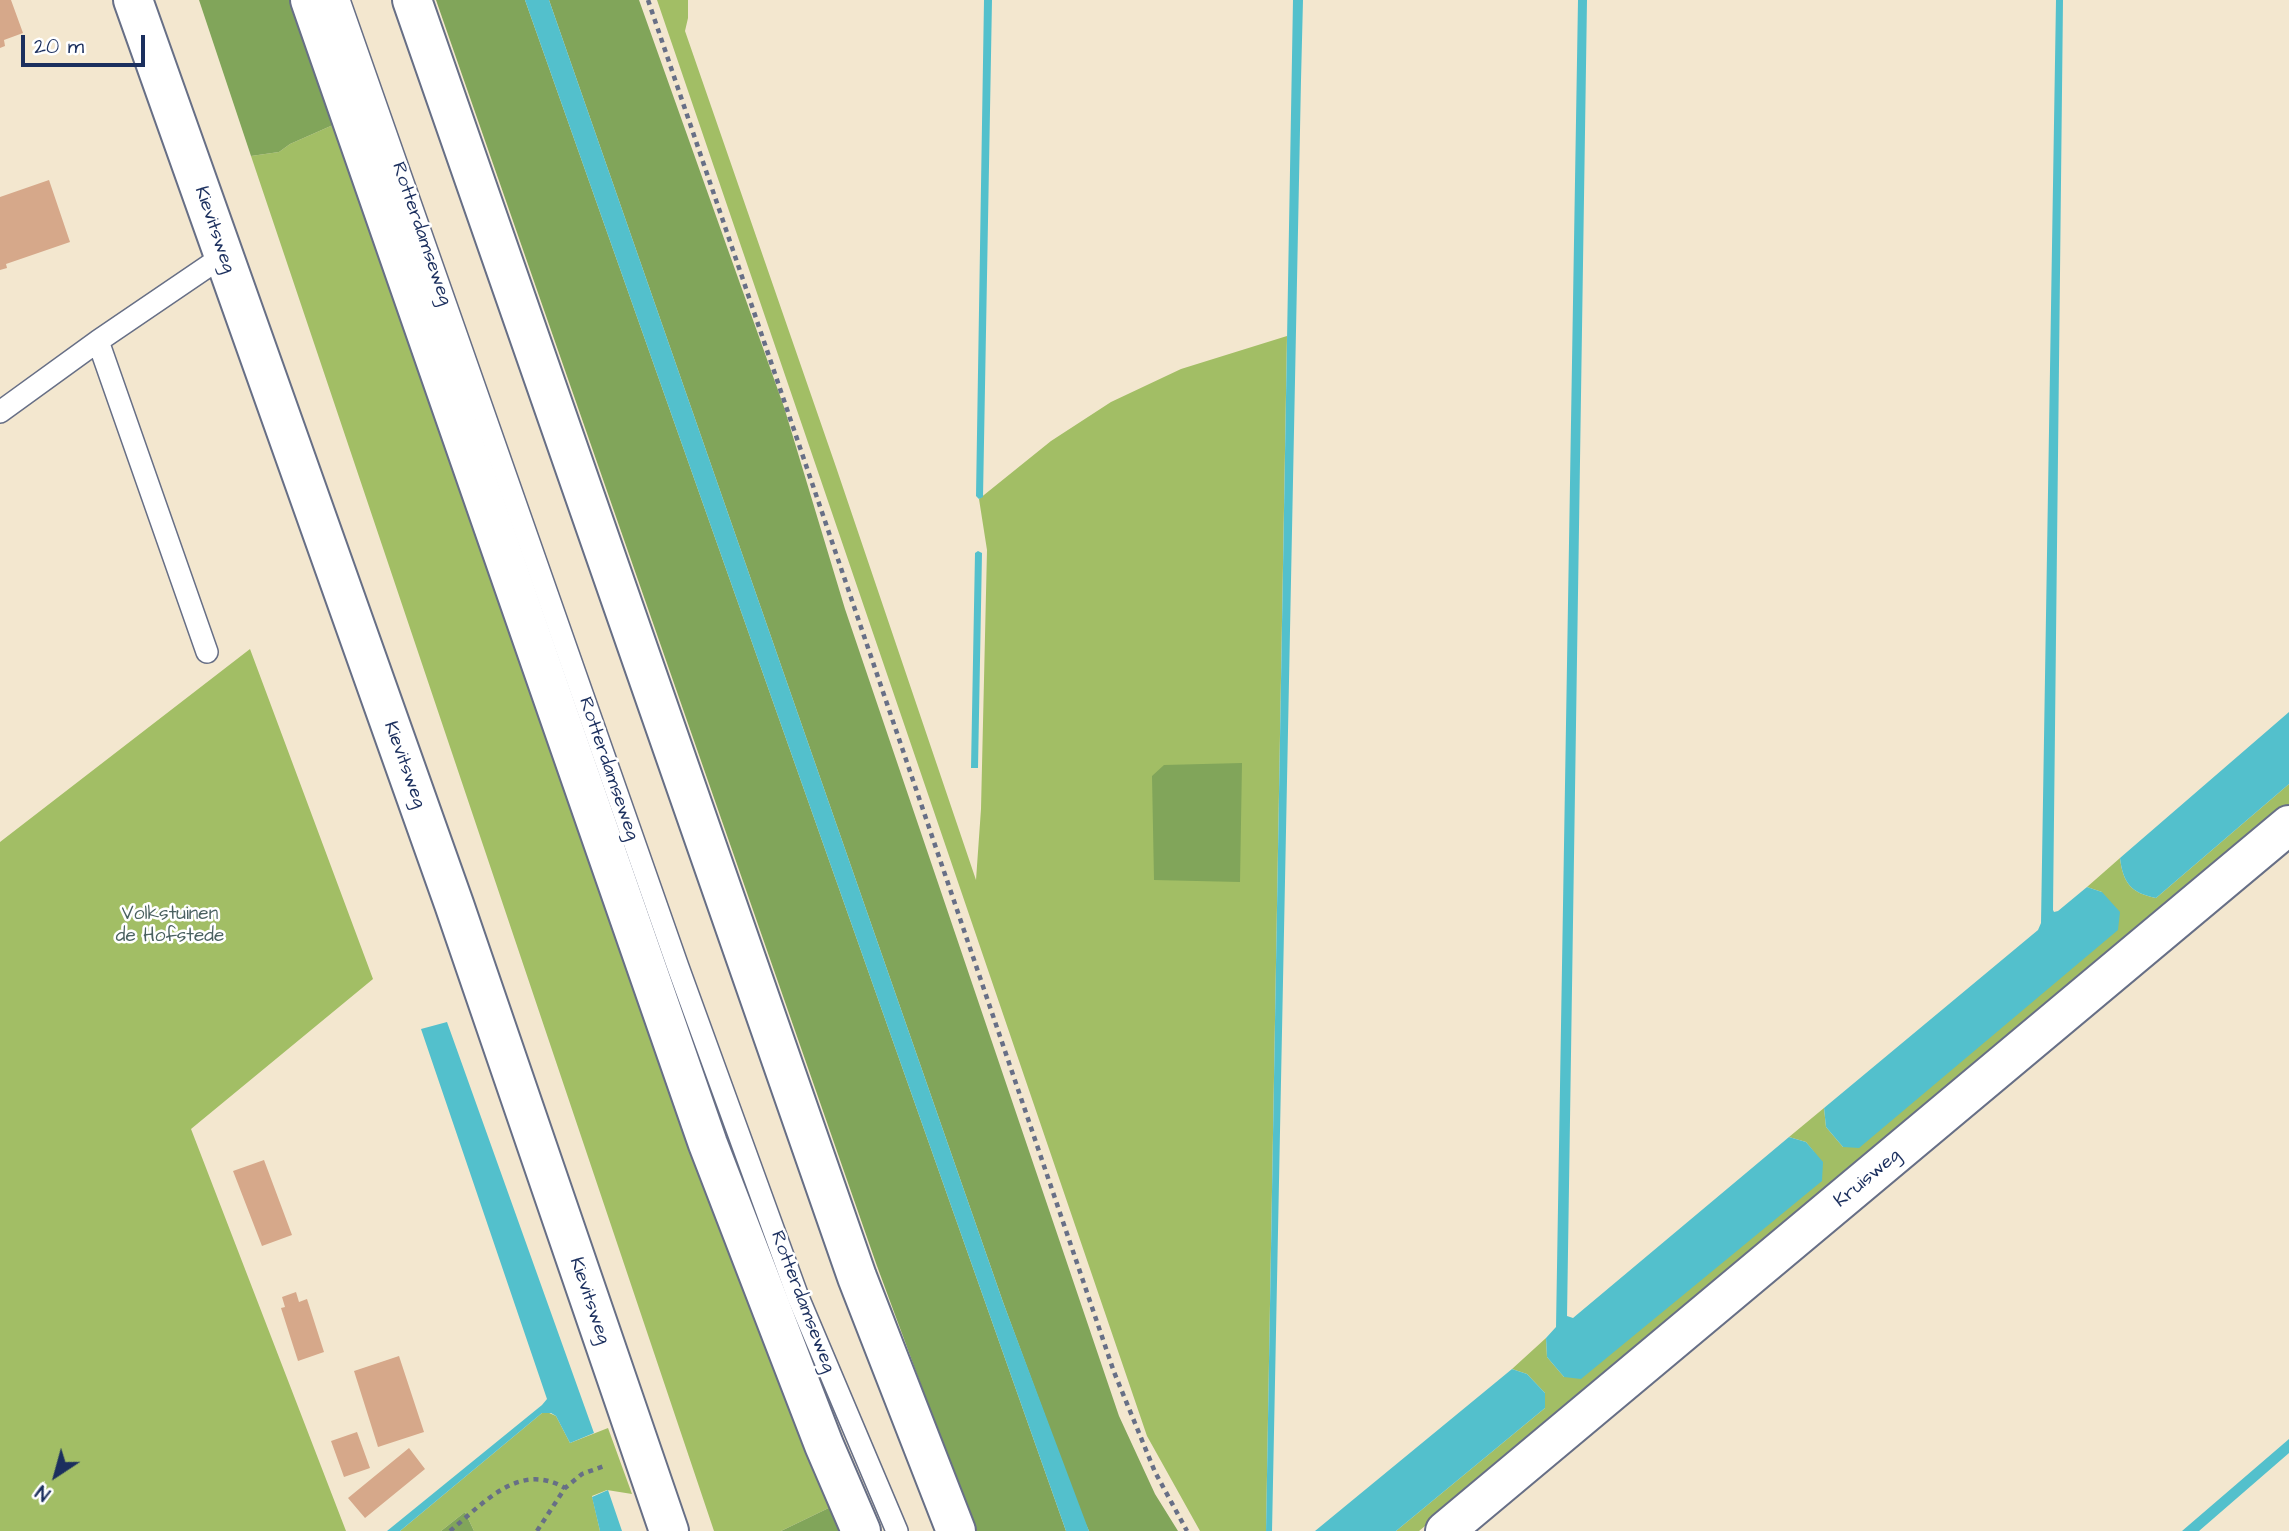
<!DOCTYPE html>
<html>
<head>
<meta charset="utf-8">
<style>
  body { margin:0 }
  #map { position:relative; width:2289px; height:1531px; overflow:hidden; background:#f3e7cf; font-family:"Architects Daughter",sans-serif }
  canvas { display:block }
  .north { position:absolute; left:21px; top:1440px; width:70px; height:70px; -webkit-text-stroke:5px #fff; paint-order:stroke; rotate:216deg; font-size:19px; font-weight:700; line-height:28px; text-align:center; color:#1b2f5e }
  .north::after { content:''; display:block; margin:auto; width:24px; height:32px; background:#1b2f5e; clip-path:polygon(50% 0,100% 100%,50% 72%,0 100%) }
  .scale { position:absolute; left:21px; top:35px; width:124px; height:32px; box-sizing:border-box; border:4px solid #1b2f5e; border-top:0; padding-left:9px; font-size:21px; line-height:24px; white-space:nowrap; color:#1b2f5e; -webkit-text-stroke:5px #fff; paint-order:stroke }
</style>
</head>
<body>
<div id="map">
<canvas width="2289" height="1531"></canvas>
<div class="north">N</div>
<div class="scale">20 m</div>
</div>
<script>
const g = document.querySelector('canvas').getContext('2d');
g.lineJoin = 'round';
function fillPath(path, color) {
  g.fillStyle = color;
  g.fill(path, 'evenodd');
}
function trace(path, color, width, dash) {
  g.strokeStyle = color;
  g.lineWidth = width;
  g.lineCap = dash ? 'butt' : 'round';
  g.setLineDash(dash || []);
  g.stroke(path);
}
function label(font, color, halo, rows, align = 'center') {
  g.font = font + ' "Architects Daughter",sans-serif';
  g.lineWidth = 5;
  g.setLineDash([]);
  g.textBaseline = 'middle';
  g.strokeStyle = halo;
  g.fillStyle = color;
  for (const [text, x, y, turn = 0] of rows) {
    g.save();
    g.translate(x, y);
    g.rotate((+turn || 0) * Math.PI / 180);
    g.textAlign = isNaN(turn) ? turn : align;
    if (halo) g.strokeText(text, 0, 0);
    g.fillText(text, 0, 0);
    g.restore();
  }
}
fillPath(new Path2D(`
  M657 0H688V18L685 31 836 467 976 880 981 809 987 550 979 499 1051 441 1111 402 1181 369 1287 336 1266 1531H1200L1147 1436Z
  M342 121 837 1504 781 1531H714L251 156 279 152 290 144Z
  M250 649 373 979 191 1129 346 1531H0V842Z
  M2289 784V804L1926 1111 1419 1531H1396L1545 1408V1393L1527 1374 1512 1369 1546 1338 1547 1357 1564 1377 1814 1152 1806 1142 1789 1137 1824 1108 1826 1127 1843 1147 2102 892 2087 887 2120 858C2123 883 2131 893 2156 898Z
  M547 1412 556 1416 570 1443 608 1428 632 1494 607 1490 592 1496 600 1531H474L465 1512 441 1531H400L542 1413Z`), '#a2be65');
fillPath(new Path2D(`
  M199 0H298L342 121 290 144 279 152 251 156Z
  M436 0H525L1066 1531H975L877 1266Z
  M549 0H639L784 407 845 609 1119 1416 1155 1494 1178 1531H1089L1082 1516 1003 1302Z
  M1242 763 1240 882 1154 880 1152 776 1164 765Z
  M837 1504 848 1531H781Z
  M465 1512 474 1531H441Z`), '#81a55a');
fillPath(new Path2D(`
  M525 0H549L1003 1302 1089 1531H1066Z
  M984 0H992L983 497 979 499 976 496Z
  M1293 0H1303L1301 80 1272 1531H1266Z
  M1578 0H1587L1567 1316 1573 1318 1789 1137 1806 1142 1823 1162 1822 1181 1581 1379 1564 1377 1547 1357 1546 1338 1556 1327Z
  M2056 0H2063L2053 910 2054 912 2058 911 2087 887 2102 892 2120 912 2118 930 1859 1148 1843 1147 1826 1127 1824 1108 2038 930 2041 923Z
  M978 551 982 553 978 768H971L975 553Z
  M2289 712V784L2156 898C2131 893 2123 883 2120 858Z
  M447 1022 594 1433 570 1443 556 1416 551 1413H542L400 1531H387L542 1405 547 1399 421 1029Z
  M1512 1369 1527 1374 1545 1393V1408L1396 1531H1315Z
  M2289 1439V1453L2199 1531H2182Z
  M608 1490 622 1531H600L592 1497Z`), '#53c0cc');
fillPath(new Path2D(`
  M0 0H11L23 33 4 40 5 46 0 48Z
  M49 180 70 242 6 264 7 268 0 270V197Z
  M264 1160 292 1235 262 1246 233 1171Z
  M296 1292 299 1302 307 1299 324 1352 298 1361 281 1308 285 1307 282 1297Z
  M399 1356 424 1432 378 1447 354 1371Z
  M357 1432 370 1468 344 1477 331 1441Z
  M409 1448 425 1469 365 1518 348 1498Z`), '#d6a88a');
const service = new Path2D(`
  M339 0 678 967 798 1297 897 1531
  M98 341 207 652
  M0 412 98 341 223 256`);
const minor = new Path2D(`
  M133 0 454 904 669 1531
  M1445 1531 2289 825`);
const secondary = new Path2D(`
  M310 0 708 1144 824 1445 861 1531
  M412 0 857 1277 956 1531`);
trace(service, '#676f86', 24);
trace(minor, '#676f86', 42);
trace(secondary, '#676f86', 42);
trace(new Path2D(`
  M648 0 1114 1372 1155 1472 1187 1531
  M450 1531C484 1503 519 1461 565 1488
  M537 1531 565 1488 582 1474 604 1466`), '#676f86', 4.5, [5, 5]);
trace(service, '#fff', 21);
trace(minor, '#fff', 38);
trace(secondary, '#fff', 38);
label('19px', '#1b2f5e', '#fff', [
  ["Kievitsweg",214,230,71],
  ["Rotterdamseweg",421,234,71],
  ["Kievitsweg",404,765,70],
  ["Rotterdamseweg",608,769,71],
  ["Kruisweg",1868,1179,-40],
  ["Kievitsweg",589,1301,71],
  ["Rotterdamseweg",802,1302,69]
]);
label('19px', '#4a6160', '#fff', [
  ["Volkstuinen",170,915],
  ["de Hofstede",170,937]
]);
</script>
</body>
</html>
